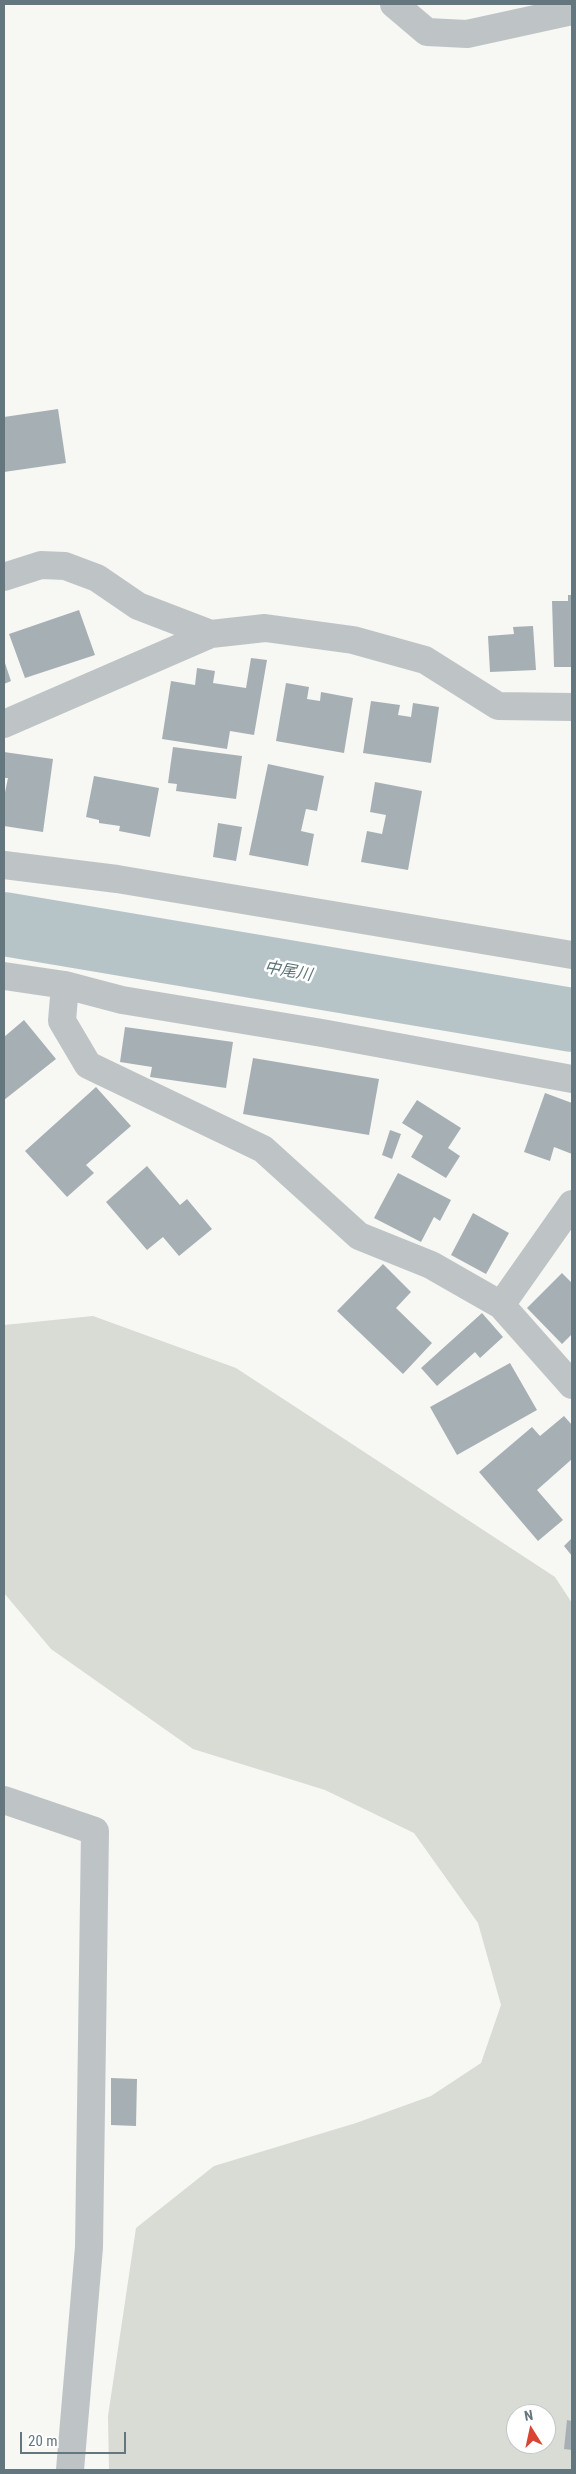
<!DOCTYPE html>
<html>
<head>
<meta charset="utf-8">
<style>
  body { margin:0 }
  #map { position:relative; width:576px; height:2474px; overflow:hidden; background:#f7f7f4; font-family:"Roboto Condensed",sans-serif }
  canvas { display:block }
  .frame { position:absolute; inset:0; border:5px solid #64767e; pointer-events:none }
  .north { position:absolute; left:506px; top:2404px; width:50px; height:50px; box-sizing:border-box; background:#fff; border:1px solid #c1c8cb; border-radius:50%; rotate:350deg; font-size:14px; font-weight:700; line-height:20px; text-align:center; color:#64767e }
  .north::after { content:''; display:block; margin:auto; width:18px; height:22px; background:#d94532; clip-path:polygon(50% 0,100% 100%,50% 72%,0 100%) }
  .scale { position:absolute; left:20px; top:2432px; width:106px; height:22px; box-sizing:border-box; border:2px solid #64767e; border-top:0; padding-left:6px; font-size:15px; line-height:18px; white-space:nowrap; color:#64767e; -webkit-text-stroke:4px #fff; paint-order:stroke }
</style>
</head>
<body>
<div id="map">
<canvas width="576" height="2474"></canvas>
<div class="frame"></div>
<div class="north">N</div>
<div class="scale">20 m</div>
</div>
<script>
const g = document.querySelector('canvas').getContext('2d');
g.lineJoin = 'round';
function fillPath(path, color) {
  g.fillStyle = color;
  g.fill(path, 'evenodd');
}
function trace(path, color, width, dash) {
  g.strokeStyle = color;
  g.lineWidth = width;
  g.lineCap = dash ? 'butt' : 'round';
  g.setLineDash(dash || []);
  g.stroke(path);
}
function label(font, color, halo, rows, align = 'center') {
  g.font = font + ' "Roboto Condensed","Noto Sans JP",sans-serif';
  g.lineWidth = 5;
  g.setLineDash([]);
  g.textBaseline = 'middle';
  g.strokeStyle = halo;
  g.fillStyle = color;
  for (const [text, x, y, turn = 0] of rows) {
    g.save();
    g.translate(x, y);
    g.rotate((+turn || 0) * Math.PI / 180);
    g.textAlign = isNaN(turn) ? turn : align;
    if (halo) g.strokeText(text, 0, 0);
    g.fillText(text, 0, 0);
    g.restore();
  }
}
fillPath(new Path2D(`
  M93 1316 236 1368 555 1577 572 1603V2470H109L108 2416 136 2228 214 2166 356 2123 431 2096 481 2063 501 2005 478 1923 414 1833 325 1790 193 1749 51 1649 4 1593V1325ZM516 2414H546V2444H516Z`), '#d8dcd4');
trace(new Path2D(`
  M4 924 572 1020`), '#b6c4c7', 64);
fillPath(new Path2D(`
  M58 409 66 463 4 472V417Z
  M568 595H572V667H554L552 601H568Z
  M79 610 95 655 25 678 9 634Z
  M533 626 536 670 490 672 488 636 514 634 513 627Z
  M251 658 267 660 254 735 230 731 227 749 162 739 171 681 195 685 197 668 215 671 213 683 246 688Z
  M4 660 11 681 4 684Z
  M286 683 309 687 307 699 320 701 321 692 353 698 344 753 276 741Z
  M371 701 400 705 398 715 411 717 413 703 439 707 431 763 363 753Z
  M173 747 242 756 236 799 176 791 177 784 168 783Z
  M4 752 53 759 43 832 4 826V797L8 778H4Z
  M268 764 324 776 317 811 306 809 301 831 314 834 308 866 249 855Z
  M94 776 159 788 150 837 119 831 120 826 99 823V820L86 817Z
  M375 782 422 791 408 870 361 862 367 831 382 834 386 815 370 812Z
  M218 823 242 827 236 861 213 857Z
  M24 1020 56 1059 4 1100V1037Z
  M125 1027 233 1042 226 1088 150 1077 152 1067 120 1062Z
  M253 1058 379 1079 369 1135 243 1114Z
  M96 1087 131 1126 86 1165 94 1173 67 1197 25 1151Z
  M545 1093 572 1103V1154L554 1147 550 1161 524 1152Z
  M417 1100 461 1128 448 1148 460 1156 446 1178 411 1157 423 1136 402 1123Z
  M390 1130 401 1134 392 1159 382 1155Z
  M147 1166 180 1205 187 1199 212 1229 179 1256 163 1237 147 1250 106 1202Z
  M398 1173 451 1200 440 1221 434 1217 421 1242 374 1218Z
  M473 1213 509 1233 486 1274 451 1255Z
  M383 1264 411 1292 396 1308 432 1343 403 1374 337 1311Z
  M562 1273 572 1283V1334L562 1344 527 1308Z
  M482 1313 503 1337 480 1358 475 1352 437 1386 421 1368Z
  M510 1363 537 1410 457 1455 430 1407Z
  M564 1416 572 1425V1459L537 1490 563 1520 538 1541 479 1472 532 1427 540 1436Z
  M572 1538V1556L564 1546Z
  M111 2078 137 2079 136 2126 111 2125Z
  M567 2420 572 2421V2450L564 2449Z`), '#a6b0b4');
trace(new Path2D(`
  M394 4 427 32 467 34 572 11
  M4 577 41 565 65 566 97 578 138 606 211 634
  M4 724 211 634 265 628 353 640 425 660 498 706 572 707
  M4 976 65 985 122 1000 322 1033 572 1079
  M65 985 62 1021 88 1065 263 1149 359 1236 431 1265 501 1305 572 1385
  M501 1305 572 1204
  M4 1800 95 1831 89 2247 70 2470`), '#bec4c6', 28);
trace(new Path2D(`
  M4 865 117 879 572 955`), '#bec4c6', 28);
label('italic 16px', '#5e7578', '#fff', [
  ["中尾川",288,972,10]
]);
</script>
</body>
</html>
